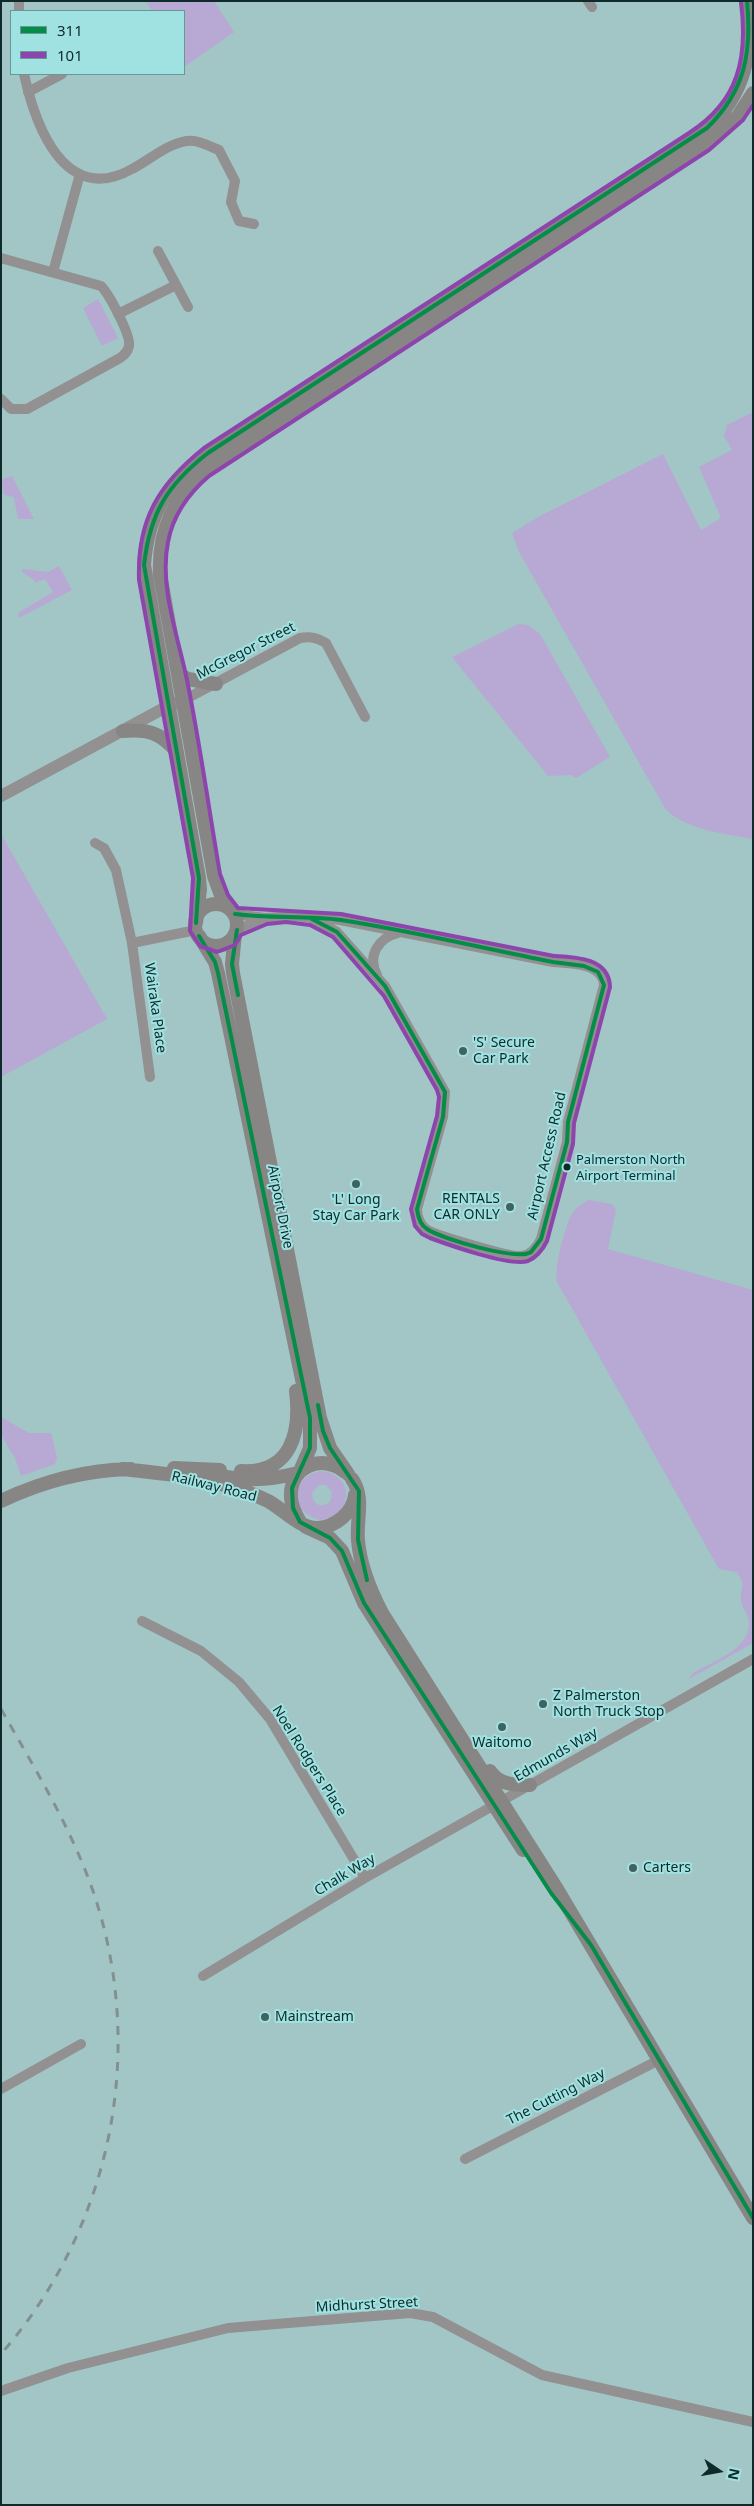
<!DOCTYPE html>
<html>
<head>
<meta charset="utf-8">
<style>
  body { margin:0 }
  #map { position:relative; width:754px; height:2506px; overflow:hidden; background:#a2c6c6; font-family:"Noto Sans",sans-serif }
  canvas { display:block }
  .frame { position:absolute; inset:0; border:2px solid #0e2a2a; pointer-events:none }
  .legend { position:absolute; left:10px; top:10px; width:175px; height:65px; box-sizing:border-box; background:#a0e2e2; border:1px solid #669898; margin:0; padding:6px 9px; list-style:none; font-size:15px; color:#0e2a2a }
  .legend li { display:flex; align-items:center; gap:10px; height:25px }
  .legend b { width:25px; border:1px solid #669898 }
  .north { position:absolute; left:694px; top:2446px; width:50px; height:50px; -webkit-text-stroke:4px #a0e2e2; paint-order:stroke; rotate:102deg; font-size:14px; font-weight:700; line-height:20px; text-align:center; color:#0e2a2a }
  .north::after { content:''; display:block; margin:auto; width:18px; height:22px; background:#0e2a2a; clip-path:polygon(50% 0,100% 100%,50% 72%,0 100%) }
</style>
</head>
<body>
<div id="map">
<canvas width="754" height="2506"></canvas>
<div class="frame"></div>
<ul class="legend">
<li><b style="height:6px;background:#038d49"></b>311</li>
<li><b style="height:6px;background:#8e44ad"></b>101</li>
</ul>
<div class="north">N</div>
</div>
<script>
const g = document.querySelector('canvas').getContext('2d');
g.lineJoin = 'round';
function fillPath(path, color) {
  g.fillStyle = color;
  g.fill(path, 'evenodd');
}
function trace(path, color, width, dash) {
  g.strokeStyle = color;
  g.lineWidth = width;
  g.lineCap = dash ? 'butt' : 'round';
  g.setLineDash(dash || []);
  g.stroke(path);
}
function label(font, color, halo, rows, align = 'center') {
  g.font = font + ' "Noto Sans",sans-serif';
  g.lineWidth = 4;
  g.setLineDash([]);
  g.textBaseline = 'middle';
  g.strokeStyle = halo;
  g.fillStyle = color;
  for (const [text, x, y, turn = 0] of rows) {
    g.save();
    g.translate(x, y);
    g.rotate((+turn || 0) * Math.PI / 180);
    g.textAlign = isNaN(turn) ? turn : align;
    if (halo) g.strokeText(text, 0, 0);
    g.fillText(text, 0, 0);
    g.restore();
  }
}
fillPath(new Path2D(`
  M146 1H214L234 32 184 67V11H152Z
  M98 299 118 338 102 346 83 308Z
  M753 412V839C722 833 690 831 666 810L519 552 512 533 540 516 663 454 701 530 721 518 699 467 732 450 724 436 727 425Z
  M12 476 34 519H18L14 497 4 495 1 480Z
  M59 566 72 590 19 618 18 613 53 592 45 579 35 583 34 580 22 572 23 569 48 572Z
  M518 624 528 625 540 634 610 757 576 778 571 775 548 776 452 657Z
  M1 834 107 1019 1 1077Z
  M589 1200 612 1204 616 1210 608 1249 753 1290V1643L689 1679 693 1673C712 1662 750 1649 749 1623 749 1614 742 1608 741 1601 740 1585 747 1589 737 1572L719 1569 557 1282C554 1268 565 1224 573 1212 578 1206 583 1203 589 1200Z
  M1 1417 29 1433H51L57 1457 55 1464 21 1476 15 1458 1 1435Z
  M320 1471C355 1473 355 1516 320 1520 290 1513 289 1478 320 1471ZM319 1485H326L332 1492 330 1502C321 1509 312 1504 312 1493Z`), '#b7a8d4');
trace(new Path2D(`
  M19 1V11
  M588 1 592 7
  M24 74C35 124 64 207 132 169 150 160 172 139 194 141 202 142 211 147 219 150L235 181 231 202 239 221 254 224
  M28 92 62 74
  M158 251 188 307
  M1 258 101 286C109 294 131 335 129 346 128 352 124 355 120 358L27 409H11L1 399
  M53 272 80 174
  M118 314 176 285
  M184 700 300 638C311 636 317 638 326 643L365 717
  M95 843 104 848 116 870 132 943 150 1077
  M235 914 265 918 293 916 340 920 553 962C569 963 603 963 604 985L568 1122 567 1142 541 1239C537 1247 531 1255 522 1256 513 1258 434 1235 426 1229 420 1224 417 1217 417 1209L443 1117 445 1092 385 986 337 932 312 919
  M237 930 264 918
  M132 943 196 930
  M377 975C367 956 378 938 398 933
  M142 1621 201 1651 239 1682 270 1719 365 1878
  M203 1976 365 1878 753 1659
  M1 2089 81 2044
  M465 2159 659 2060
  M1 2391 68 2368 228 2328 410 2313 433 2317 542 2375 753 2422`), '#929090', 10);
trace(new Path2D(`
  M1 796 168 706 184 700`), '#929090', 12);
trace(new Path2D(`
  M179 674 188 679 216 684
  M123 731C147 729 160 732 176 751
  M195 925a21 21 0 1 1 42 0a21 21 0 1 1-42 0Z
  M231 909 222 898 214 876 160 574C158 532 173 498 205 471L717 136 738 116 753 93
  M196 923 200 889 199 878 144 565C148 514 166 484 208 453L707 128C745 96 754 49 747 1
  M235 934 232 964 233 973 320 1418 330 1448 348 1474
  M199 936 215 962 218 973 310 1418V1448L300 1471
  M174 1468 220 1470
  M122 1469C170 1474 224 1479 268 1501 283 1509 300 1529 318 1528 335 1527 353 1513 355 1495
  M241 1471C292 1474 301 1431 296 1391
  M210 1475C246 1480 262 1482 298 1473
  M352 1479C365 1498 356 1519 358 1540 360 1566 370 1590 382 1613L557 1889 753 2218
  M1 1501C43 1481 85 1470 131 1469
  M300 1522C296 1515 291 1506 291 1497 289 1466 323 1453 345 1472
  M306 1527 330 1538 342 1551 364 1603 378 1625 523 1850
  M490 1771C499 1785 515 1785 530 1785`), '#888585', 14);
trace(new Path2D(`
  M1 1709C35 1769 72 1829 94 1894 147 2053 111 2228 1 2354`), '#839090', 3, [9, 9]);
trace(new Path2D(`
  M235 914C270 919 305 915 341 920 412 931 482 948 553 962L584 966 598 972 604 985 568 1122 567 1142 541 1239 531 1252C517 1261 442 1239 427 1229 420 1225 418 1217 417 1209L443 1117 445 1092 385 986 337 932 312 919
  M196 923 199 878 144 565C150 513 167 485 208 453L707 128C745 91 752 53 747 1
  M237 930 232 964 238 995
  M199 936 215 962 218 973 310 1418V1448L292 1488 293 1508 300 1522 330 1538 342 1551 364 1603 551 1893 591 1945 753 2218
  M318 1405 323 1431 330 1448 359 1491 358 1540 367 1580`), '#038d49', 4);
trace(new Path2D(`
  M741 2C748 58 739 101 689 133L204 448C158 485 137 520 139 580L193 878 190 931 200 946 217 952 235 945 241 935 267 924 286 922 310 925 333 937 384 996 437 1090 439 1097 437 1116 411 1209 415 1226 422 1234 430 1238C449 1245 511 1267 528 1261 537 1257 543 1249 547 1241L573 1144 574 1123 610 987C609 958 576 957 554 956L341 914 238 908 228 895 220 874C209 810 200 744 187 680 178 636 159 587 168 542 173 515 188 494 209 476L709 150 743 120 753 105`), '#8e44ad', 4);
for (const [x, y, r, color] of [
  [463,1051,5,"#426161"],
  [567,1167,4.5,"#0e2a2a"],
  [356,1184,5,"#426161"],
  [510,1207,5,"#426161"],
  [543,1704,5,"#426161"],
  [502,1727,5,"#426161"],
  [633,1868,5,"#426161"],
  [265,2017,5,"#426161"]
]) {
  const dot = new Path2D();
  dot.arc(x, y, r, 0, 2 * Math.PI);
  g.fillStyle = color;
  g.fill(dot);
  trace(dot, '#a0e2e2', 2);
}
label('13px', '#0e2a2a', '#a0e2e2', [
  ["Palmerston North",576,1160],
  ["Airport Terminal",576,1176]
], 'left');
label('14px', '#0e2a2a', '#a0e2e2', [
  ["McGregor Street",246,651,-27],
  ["Wairaka Place",155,1008,82],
  ["Airport Access Road",547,1156,-77],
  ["Airport Drive",280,1207,79],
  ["Railway Road",214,1487,14],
  ["Edmunds Way",556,1755,-30],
  ["Noel Rodgers Place",309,1761,58],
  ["Chalk Way",345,1875,-31],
  ["The Cutting Way",556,2097,-27],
  ["Midhurst Street",367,2305,-3]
]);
label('14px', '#0e2a2a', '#a0e2e2', [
  ["'S' Secure",473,1043],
  ["Car Park",473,1059],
  ["RENTALS",500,1199,"right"],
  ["CAR ONLY",500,1215,"right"],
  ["'L' Long",356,1200,"center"],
  ["Stay Car Park",356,1216,"center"],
  ["Z Palmerston",553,1696],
  ["North Truck Stop",553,1712],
  ["Waitomo",502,1743,"center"],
  ["Carters",643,1868],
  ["Mainstream",275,2017]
], 'left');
</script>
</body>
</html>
